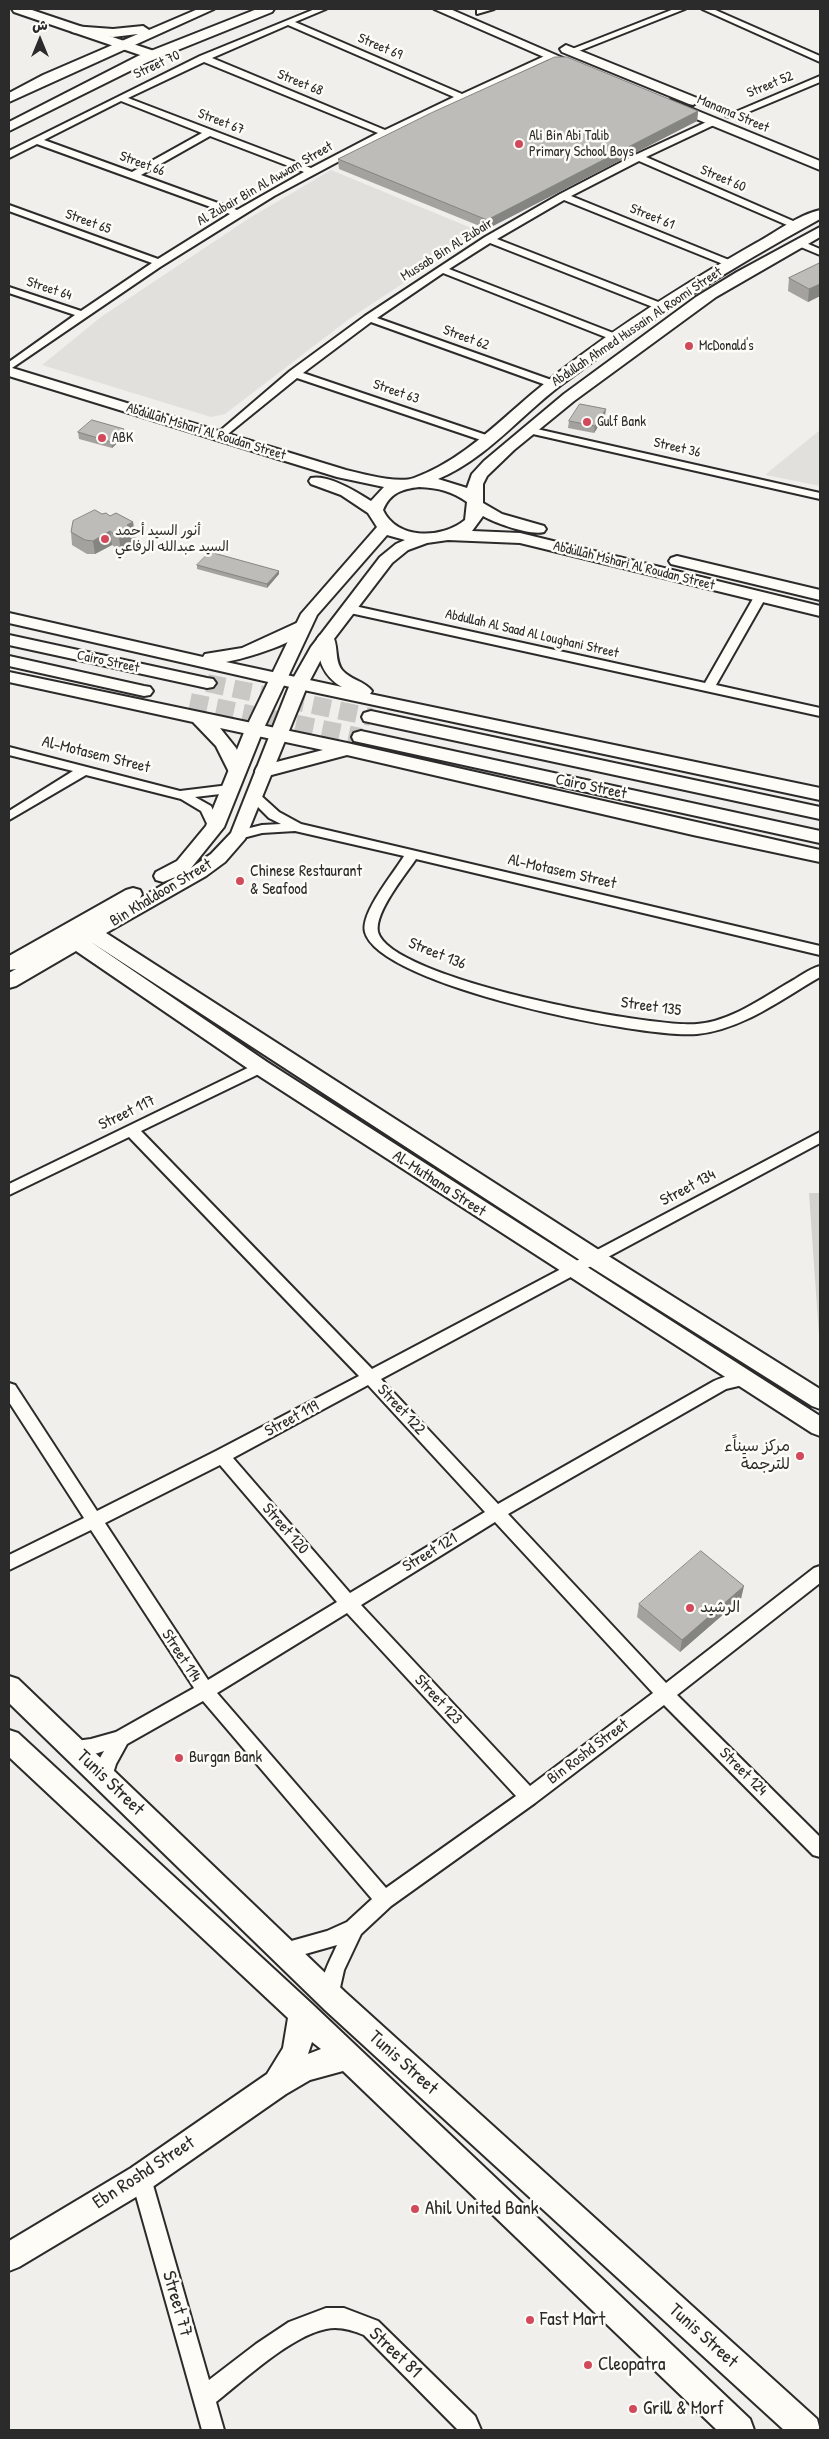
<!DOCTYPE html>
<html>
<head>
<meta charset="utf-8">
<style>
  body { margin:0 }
  #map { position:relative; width:829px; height:2439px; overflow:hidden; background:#f0efeb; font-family:"Patrick Hand","Playpen Sans Arabic",sans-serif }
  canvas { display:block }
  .frame { position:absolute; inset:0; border:10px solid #2b2b2b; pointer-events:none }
  .north { position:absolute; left:15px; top:15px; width:50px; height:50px; -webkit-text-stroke:4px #fdfcf7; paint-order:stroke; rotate:0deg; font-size:14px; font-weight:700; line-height:20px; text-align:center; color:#2b2b2b }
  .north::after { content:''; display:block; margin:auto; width:18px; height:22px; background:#2b2b2b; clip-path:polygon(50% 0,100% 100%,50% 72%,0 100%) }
</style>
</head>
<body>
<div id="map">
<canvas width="829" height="2439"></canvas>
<div class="frame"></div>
<div class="north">ش</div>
</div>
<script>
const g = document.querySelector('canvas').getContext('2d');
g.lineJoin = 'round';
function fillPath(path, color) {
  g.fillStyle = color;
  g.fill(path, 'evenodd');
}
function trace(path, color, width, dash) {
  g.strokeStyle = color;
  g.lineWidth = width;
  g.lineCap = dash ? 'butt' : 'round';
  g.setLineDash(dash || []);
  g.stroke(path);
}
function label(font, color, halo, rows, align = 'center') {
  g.font = font + ' "Patrick Hand","Playpen Sans Arabic",sans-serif';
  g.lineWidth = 5;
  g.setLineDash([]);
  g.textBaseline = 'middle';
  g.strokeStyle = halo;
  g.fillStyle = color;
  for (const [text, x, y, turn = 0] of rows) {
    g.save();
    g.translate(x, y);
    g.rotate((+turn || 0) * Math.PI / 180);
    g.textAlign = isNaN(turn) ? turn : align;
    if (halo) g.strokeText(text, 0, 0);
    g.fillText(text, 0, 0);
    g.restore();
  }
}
fillPath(new Path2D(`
  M331 170 481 232 349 319 225 414 211 417 42 365 101 317 248 219Z
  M820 430V486L766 475V474Z`), '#e1e0dc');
fillPath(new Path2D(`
  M809 1193H820V1351V1350Z`), '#d3d2cf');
trace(new Path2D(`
  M207 683 371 717
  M190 702 361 737`), '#c9c8c5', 18, [18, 9]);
const street = new Path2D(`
  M315 9H326L295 22 462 94 549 54 556 56 373 143 274 196 160 267 9 370V362L75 315 9 293V287L81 311 152 263 9 211V205L158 259 230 214 37 144 9 158V151L200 56ZM288 25 454 97 385 130 212 58ZM204 62 378 133 311 168 128 98ZM121 101 202 133 132 172 44 140ZM210 136 304 172 237 210 141 175Z
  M482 9H494L477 14V10Z
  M674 9H685L574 53 567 51Z
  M702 9H713L820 56V62Z
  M820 76V82L734 118 726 116Z
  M713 119 718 122 716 124 646 157 800 224V228H794L639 161 571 196 734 262V266H728L564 200 497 239 666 305V309H658L490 243 449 269 621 336V340H613L443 273 377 318 557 382V386H549L371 322 303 373 492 437V441H484L297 378 223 438H215L214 436 290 371 365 316 485 237 560 194 635 155Z
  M799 240 820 249V255L796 245V241Z
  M528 427 820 493V499L524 432 523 430Z
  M760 594 766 597 716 685 820 708V716L350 613 344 609 350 605 705 683 754 597Z
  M9 747 180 791 229 785 235 789 229 793 195 797 211 806 221 827 215 831 210 830 201 811 181 799 86 775 9 820V811L73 771 9 755Z
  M254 792 258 793 279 812 301 824 820 946V955L416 859C405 875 374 913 378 932 390 979 649 1028 697 1024 730 1022 762 998 790 982 799 977 809 969 820 966V977C783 998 742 1030 697 1034 644 1039 379 986 365 932 360 913 394 873 404 856L295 831 262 833 239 839 234 838 233 835 234 832 262 825 281 824 269 818 250 799 248 796 250 793Z
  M260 1062 267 1067 265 1071 141 1131 372 1369 820 1132V1143L381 1379 498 1504 714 1381C726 1376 739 1371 751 1375L753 1379 751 1383 726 1389 508 1514 666 1683 814 1568 820 1566V1583L677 1695 820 1837V1857L813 1855 664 1705 535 1803 391 1906 361 1934 344 1970 337 2001 330 2004 323 2001C316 1984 330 1961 337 1945L284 1960 277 1957 275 1951 277 1945 327 1931 347 1922 372 1899 203 1701 127 1744 116 1764 110 1783 104 1785 98 1783C93 1772 98 1760 104 1751 92 1755 80 1758 68 1754L65 1748 68 1742 91 1739 116 1732 194 1688 91 1530 9 1570V1555L84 1518 9 1402V1383L15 1385 97 1511 216 1451 359 1376 129 1137 9 1195V1184ZM368 1385 485 1512 350 1593 233 1458ZM220 1465 337 1602 208 1680 105 1523ZM495 1522 653 1693 530 1786 361 1605ZM347 1613 516 1796 386 1888 217 1693Z
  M141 2168 148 2171 151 2178 209 2380 256 2344 289 2322 326 2308H344L378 2321 475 2416 481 2430H458L364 2335C352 2330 339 2326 326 2329 291 2336 245 2379 216 2402L224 2430H202L131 2178 134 2171Z`);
const secondary = new Path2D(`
  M12 9H29L157 52 159 55 153 59 149 58 14 12Z
  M434 9H450L586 68 580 72 576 71Z
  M566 45 697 98 699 101 693 105 689 104 562 52 560 49Z
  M671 100 820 161V170L667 107 665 104Z
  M820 210V219C730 268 643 323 561 385 520 416 486 459 438 479L467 488 472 474 484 461 564 394 696 297 737 272 820 227V237L716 297 574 401 514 450 487 476 483 484V503L502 514 544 526 546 529 544 532C531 536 495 523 483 516L472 531 520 533 820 606V616L520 543 448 540 427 543 408 550 392 563 327 648 308 684 245 839 225 862 206 876 106 933 602 1252 820 1389V1409L812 1406 586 1264 91 942 267 1062 820 1416V1436L812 1433 253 1072 76 951 16 986 9 988V973L16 969 9 970V956L126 890 133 888 140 890 142 894 140 898 180 875 163 882 156 880 154 876 156 872 177 861 206 826 245 730 301 614 377 527 368 513 341 495 311 484 309 481 311 478C328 474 357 492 371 501L384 487 337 477 9 376V367L346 470C363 474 398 484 414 478 461 461 495 425 533 393 601 336 679 287 756 243 776 232 798 215 820 210ZM419 487C438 488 452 491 467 502L465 520C442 539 397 540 383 510 390 493 402 489 419 487ZM387 535 405 540 396 544 380 557 311 647 290 684 231 833 211 854 191 868 224 827 263 730 317 615Z
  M677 556 820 590V600L671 564 669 561 671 558Z
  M9 1676 18 1679 345 1992 817 2419 820 2430H784L325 2010 9 1703Z
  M9 1730 18 1733 312 2004 750 2419 754 2430H717L343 2071 310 2080 286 2094 151 2188 19 2267 9 2271V2241L131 2168 267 2074 283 2048 288 2018 9 1757ZM312 2042 321 2049 308 2054Z`);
const primary = new Path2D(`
  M198 9H214L9 102V93L43 75 138 34 113 37 77 33 72 32 71 29 72 26 113 29 143 26 149 30Z
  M257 9H274L272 12 148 62 9 131V122L138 56Z
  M9 613 203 657 205 654 242 648 303 620 309 621 312 625C299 643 247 658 226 662L342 687C323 676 318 660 317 639L320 635H332C339 645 334 660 342 670 350 680 365 681 372 691L370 694 820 788V800L299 689 9 623Z
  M9 635 207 678 213 679 216 683 213 687 207 688 9 645Z
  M9 656 144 686 150 687 153 691 150 695 144 696 9 666Z
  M9 672 347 743 820 850V862L693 835 347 755 264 777 257 775 255 771 257 767 323 750 220 728 236 748 246 770 244 774 237 776 230 774 216 746 193 722 9 682Z
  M371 711 820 807V819L364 721 362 717 364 713Z
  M361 731 820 831V843L354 741 352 737 354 733Z`);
trace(street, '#2b2b2b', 4);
trace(secondary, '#2b2b2b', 4);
trace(primary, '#2b2b2b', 4);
fillPath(street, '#fdfcf7');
fillPath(secondary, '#fdfcf7');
fillPath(primary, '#fdfcf7');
fillPath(new Path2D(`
  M698 111 697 121 487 229 339 169 338 159Z
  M820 263V296L808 302 788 291 789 278Z
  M605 416 594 433 568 428 569 421Z
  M78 432 125 436 112 448 79 439Z
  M102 514 133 522 136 543 121 551 112 545 95 554H87L72 545 71 532Z
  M197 565 279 571V574L267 588 197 569Z
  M741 1599 680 1652 637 1617 639 1604Z`), '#a3a29e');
fillPath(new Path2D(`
  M698 111 697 121 487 229V220Z
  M820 284V296L808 302 809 289Z
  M606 409 605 416 594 433 595 426Z
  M124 429 125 436 112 448 111 442Z
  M133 522 136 543 121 551 119 538 127 525Z
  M110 531 112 545 95 554 93 541Z
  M279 571V574L267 588V584Z
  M744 1586 741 1599 680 1652 682 1640Z`), '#848481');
const building = new Path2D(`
  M555 57H567L698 111 487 220 338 159 431 113Z
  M820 263V284L809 289 789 278Z
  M580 404 606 409 595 426 569 421Z
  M92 420 124 429 111 442 78 432Z
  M95 510 102 514 106 513 110 516 116 513 133 522 127 525 134 530 119 538 110 531 93 541 85 540 71 532 73 521Z
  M210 552 279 571 267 584 197 565Z
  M701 1551 744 1586 682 1640 639 1604Z`);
fillPath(building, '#bdbcb8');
trace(building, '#848481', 1);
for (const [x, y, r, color] of [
  [519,144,5,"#d1495b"],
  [689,346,5,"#d1495b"],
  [587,422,5,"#d1495b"],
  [102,438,5,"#d1495b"],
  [105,539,5,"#d1495b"],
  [240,881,5,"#d1495b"],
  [800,1456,5,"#d1495b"],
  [690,1608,5,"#d1495b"],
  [179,1758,5,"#d1495b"],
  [415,2209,5,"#d1495b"],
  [530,2320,5,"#d1495b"],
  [588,2365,5,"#d1495b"],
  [633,2409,5,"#d1495b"]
]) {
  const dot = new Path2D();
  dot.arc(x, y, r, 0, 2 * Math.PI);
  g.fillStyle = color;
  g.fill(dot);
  trace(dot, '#fdfcf7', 2);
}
label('14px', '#2b2b2b', '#fdfcf7', [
  ["Street 69",380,47,23],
  ["Street 70",157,65,-25],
  ["Street 68",300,83,22],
  ["Street 52",770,85,-22],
  ["Manama Street",733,114,23],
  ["Street 67",221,122,21],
  ["Street 66",142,164,20],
  ["Street 60",723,179,23],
  ["Al Zubair Bin Al Awwam Street",265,184,-30],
  ["Street 61",652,217,22],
  ["Street 65",88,222,20],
  ["Mussab Bin Al Zubair",447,250,-32],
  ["Street 64",49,289,18],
  ["Abdullah Ahmed Hussain Al Roomi Street",637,327,-34],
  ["Street 62",466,338,20],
  ["Street 63",396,392,19],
  ["Abdullah Mshari Al Roudan Street",206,432,17],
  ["Street 36",677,448,13],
  ["Abdullah Mshari Al Roudan Street",634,566,14],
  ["Abdullah Al Saad Al Loughani Street",532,634,13],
  ["Cairo Street",108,662,12]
]);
label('14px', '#2b2b2b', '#fdfcf7', [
  ["Ali Bin Abi Talib",529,136],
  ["Primary School Boys",529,152],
  ["McDonald's",699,346],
  ["Gulf Bank",597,422],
  ["ABK",112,438],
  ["أنور السيد أحمد",115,531],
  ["السيد عبدالله الرفاعي",115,547]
], 'left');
label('16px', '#2b2b2b', '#fdfcf7', [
  ["Al-Motasem Street",96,755,14],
  ["Cairo Street",591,787,12],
  ["Al-Motasem Street",562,872,13],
  ["Bin Khaldoon Street",161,893,-31],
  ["Street 136",437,954,22],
  ["Street 135",651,1007,8],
  ["Street 117",127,1113,-26],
  ["Al-Muthana Street",439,1184,33],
  ["Street 134",688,1188,-28],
  ["Street 122",401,1410,47],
  ["Street 119",292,1419,-28],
  ["Street 120",285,1529,49],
  ["Street 121",430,1553,-31],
  ["Street 114",181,1656,57],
  ["Street 123",438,1700,47],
  ["Bin Roshd Street",588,1752,-37],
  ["Street 124",743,1772,45]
]);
label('16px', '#2b2b2b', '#fdfcf7', [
  ["Chinese Restaurant",250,872],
  ["& Seafood",250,890],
  ["مركز سيناًء",790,1447,"right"],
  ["للترجمة",790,1465,"right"],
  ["الرشيد",700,1608],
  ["Burgan Bank",189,1758]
], 'left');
label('19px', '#2b2b2b', '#fdfcf7', [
  ["Tunis Street",110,1783,44],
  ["Tunis Street",403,2063,42],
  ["Ebn Roshd Street",144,2173,-33],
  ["Street 77",177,2304,74],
  ["Tunis Street",703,2336,42],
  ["Street 81",395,2353,43]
]);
label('19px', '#2b2b2b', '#fdfcf7', [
  ["Ahil United Bank",425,2209],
  ["Fast Mart",540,2320],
  ["Cleopatra",598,2365],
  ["Grill & Morf",643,2409]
], 'left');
</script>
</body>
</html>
